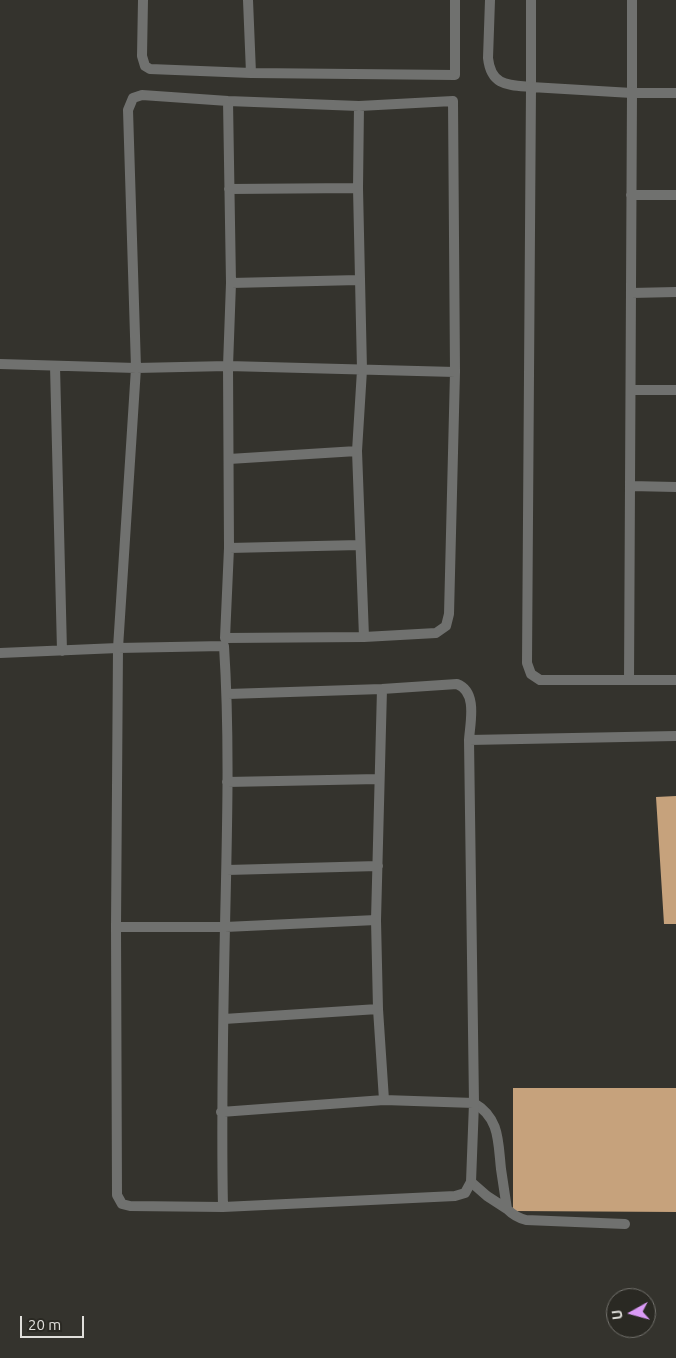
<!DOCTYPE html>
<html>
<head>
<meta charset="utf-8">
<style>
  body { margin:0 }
  #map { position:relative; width:676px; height:1358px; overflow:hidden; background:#34332d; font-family:Ubuntu,sans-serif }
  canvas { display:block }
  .north { position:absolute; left:606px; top:1288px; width:50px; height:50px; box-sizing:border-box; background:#2a2923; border:1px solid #73726d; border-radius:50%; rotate:263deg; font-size:14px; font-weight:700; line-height:20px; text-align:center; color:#e0dfdb }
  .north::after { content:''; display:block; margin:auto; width:18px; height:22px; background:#da9af6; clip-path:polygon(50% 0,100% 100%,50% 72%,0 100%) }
  .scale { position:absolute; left:20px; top:1316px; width:64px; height:22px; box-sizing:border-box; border:2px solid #e0dfdb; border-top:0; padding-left:6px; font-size:15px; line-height:18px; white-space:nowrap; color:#e0dfdb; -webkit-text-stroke:4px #2a2923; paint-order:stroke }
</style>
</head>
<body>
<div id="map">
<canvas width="676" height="1358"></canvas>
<div class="north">U</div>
<div class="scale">20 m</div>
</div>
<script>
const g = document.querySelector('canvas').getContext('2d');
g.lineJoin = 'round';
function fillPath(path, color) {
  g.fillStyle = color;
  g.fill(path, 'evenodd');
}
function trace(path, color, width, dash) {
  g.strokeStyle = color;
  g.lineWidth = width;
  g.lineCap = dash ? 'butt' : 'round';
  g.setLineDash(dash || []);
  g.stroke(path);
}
fillPath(new Path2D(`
  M676 796V924H664L656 797Z
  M513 1088H676V1212L513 1211Z`), '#c6a27c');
trace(new Path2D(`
  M490 0 488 58C491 86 508 85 531 87V0
  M632 0V93
  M474 1103C500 1118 498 1142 501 1169 503 1182 505 1196 507 1209 513 1215 518 1218 526 1220L625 1224
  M471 1182 487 1196 507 1209`), '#70716f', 10);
trace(new Path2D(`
  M143 0 142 56 145 66 150 69 251 73 455 75V0
  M248 0 251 73
  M676 93H632L531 87 527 663 531 674 540 680H676
  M359 106 358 188 362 370 357 451 364 637
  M229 189 358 188
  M631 195H676
  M231 283 359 280
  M631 293 676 292
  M0 364 136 368 228 366 455 372
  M55 366 62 651
  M631 390H676
  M229 459 357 451
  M630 486 676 487
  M229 548 360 545
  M0 653 118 648 116 927 117 1195 122 1204 130 1206 223 1207 455 1196 465 1193 471 1182 474 1103 469 740C470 723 478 692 457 684L382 689 228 694
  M629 680 632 93
  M382 689 376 920 378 1009 384 1100
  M469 740 676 736
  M227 782 379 779
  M227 870 378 866
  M116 927H225L376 920
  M224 1019 378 1009
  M221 1112 384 1100 474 1103
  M223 1207C221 1113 223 1020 225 926 227 833 230 739 224 646L118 648 136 368 128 110 133 98 142 95 228 101 359 106 453 101 455 372 449 614 446 626 436 633 364 637 225 638 229 548 228 366 231 283 228 101`), '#70716f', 10);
</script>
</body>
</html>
